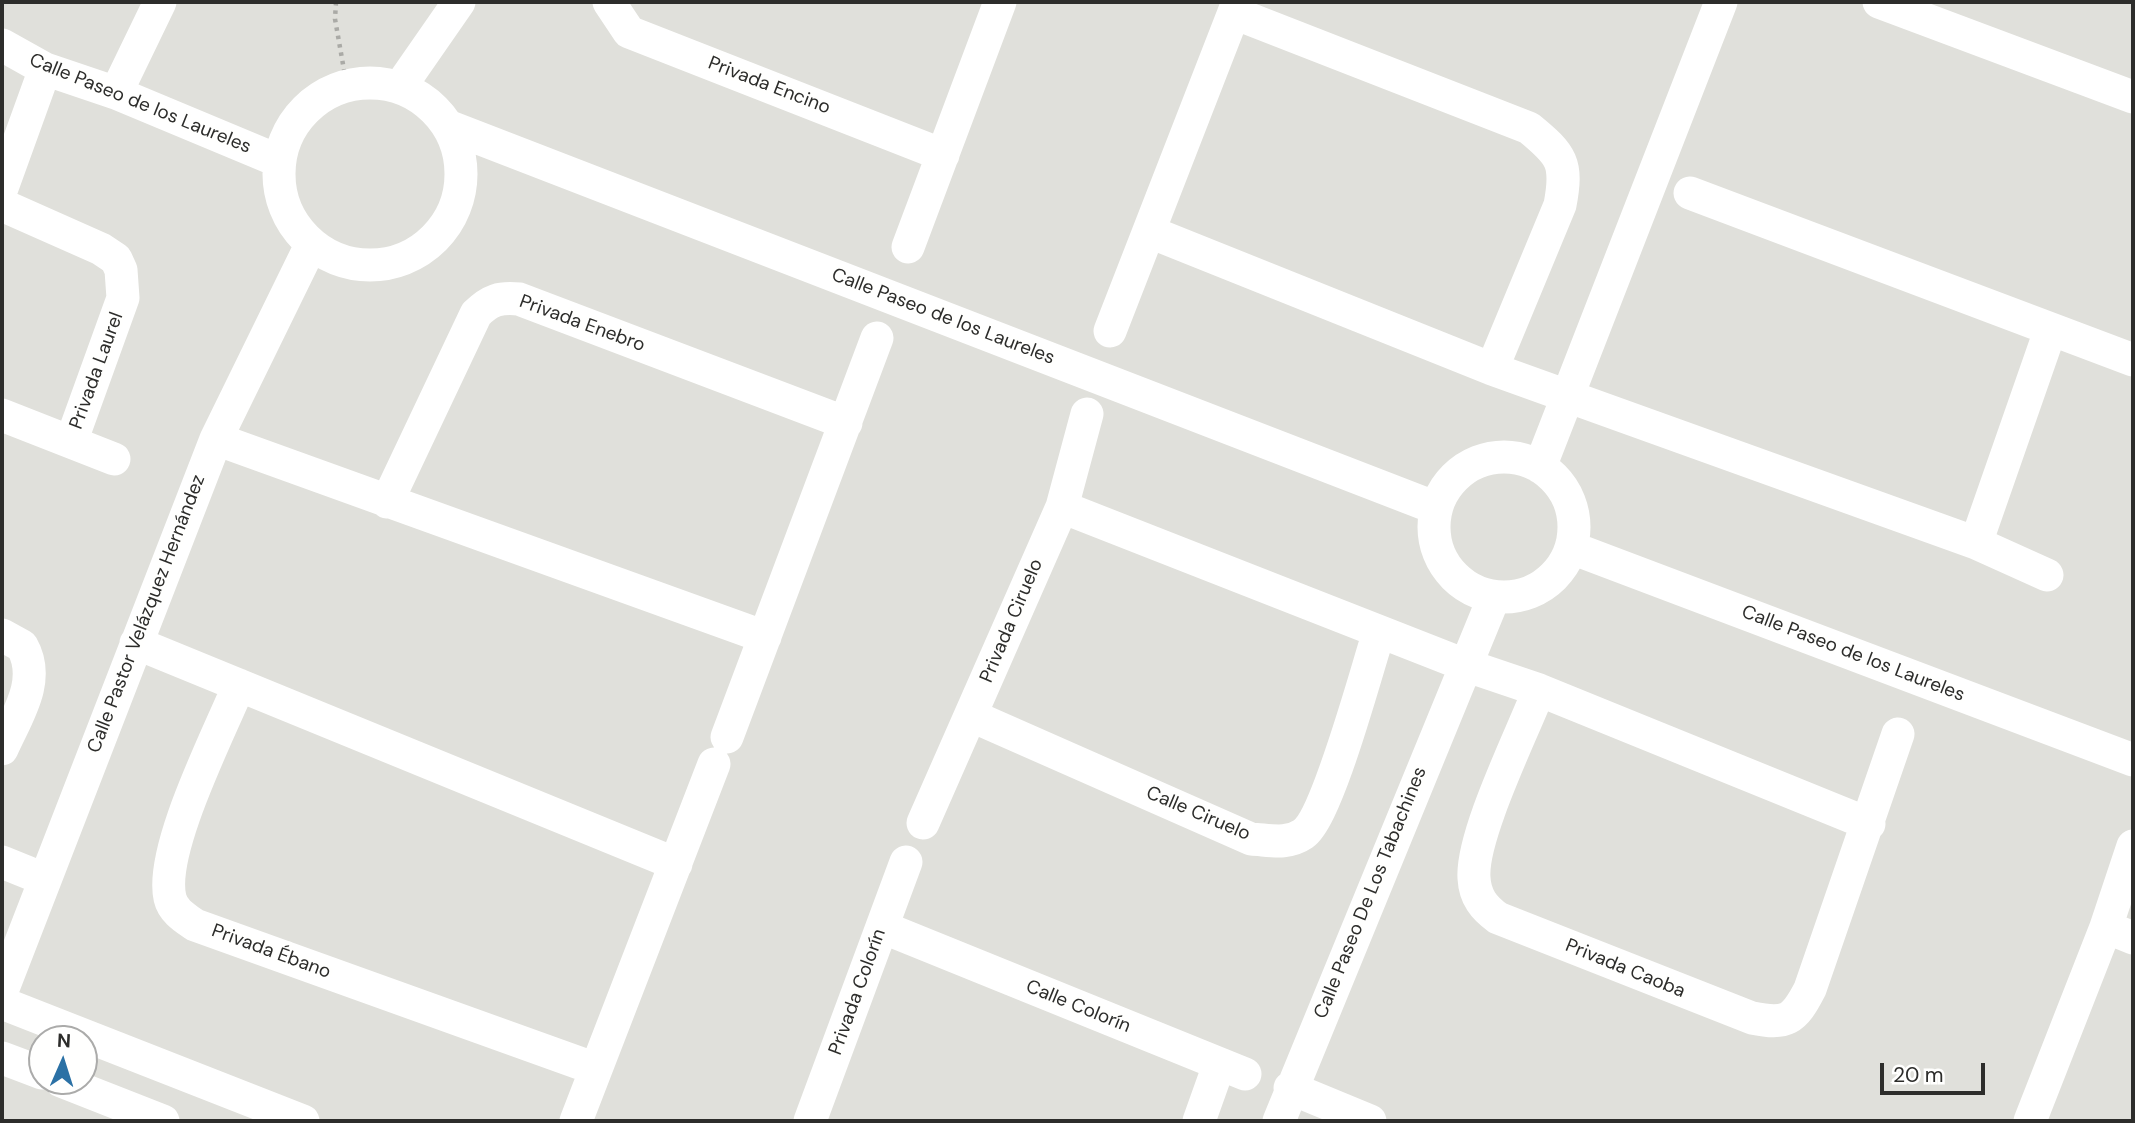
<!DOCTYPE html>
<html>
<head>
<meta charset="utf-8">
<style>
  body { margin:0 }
  #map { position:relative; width:2135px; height:1123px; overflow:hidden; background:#e0e0db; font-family:"DM Sans",sans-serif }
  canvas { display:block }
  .frame { position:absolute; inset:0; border:4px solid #2d2d2b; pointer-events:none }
  .north { position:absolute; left:28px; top:1025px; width:70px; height:70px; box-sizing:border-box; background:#fffffe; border:2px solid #ababaa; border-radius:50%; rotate:3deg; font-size:19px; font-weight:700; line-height:28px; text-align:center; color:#2d2d2b }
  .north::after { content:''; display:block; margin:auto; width:24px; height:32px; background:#2b71a5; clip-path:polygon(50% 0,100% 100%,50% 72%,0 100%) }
  .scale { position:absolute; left:1880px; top:1063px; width:105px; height:32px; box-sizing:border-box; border:4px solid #2d2d2b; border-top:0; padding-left:9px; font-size:21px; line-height:24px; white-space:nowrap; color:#2d2d2b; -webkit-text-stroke:5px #fffffe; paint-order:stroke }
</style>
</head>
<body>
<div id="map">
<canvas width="2135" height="1123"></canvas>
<div class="frame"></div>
<div class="north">N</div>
<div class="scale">20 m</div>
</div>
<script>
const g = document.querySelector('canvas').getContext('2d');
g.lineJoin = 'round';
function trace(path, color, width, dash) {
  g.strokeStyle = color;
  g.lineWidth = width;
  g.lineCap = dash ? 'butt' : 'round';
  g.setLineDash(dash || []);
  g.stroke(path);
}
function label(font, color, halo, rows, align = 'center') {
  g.font = font + ' "DM Sans",sans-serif';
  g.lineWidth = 7;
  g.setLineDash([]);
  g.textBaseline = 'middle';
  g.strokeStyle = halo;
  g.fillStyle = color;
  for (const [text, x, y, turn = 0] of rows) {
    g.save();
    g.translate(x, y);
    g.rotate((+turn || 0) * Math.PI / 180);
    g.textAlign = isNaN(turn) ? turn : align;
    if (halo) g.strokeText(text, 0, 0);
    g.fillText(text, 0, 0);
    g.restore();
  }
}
trace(new Path2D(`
  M336 2 335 19 347 87`), '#aaaaa6', 4.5, [3.5, 5]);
trace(new Path2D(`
  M609 2 629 32 943 155
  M1879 2 2133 97
  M1234 13 1529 128C1562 155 1568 163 1560 205L1492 369
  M2 45 45 69 116 93 279 161
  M279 174a91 91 0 1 1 182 0a91 91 0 1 1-182 0Z
  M400 87 459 2
  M116 93 160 2
  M450 127 1436 508
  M2 188 45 69
  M1690 193 2133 360
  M2 205 101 249 116 259 121 270 123 298 71 442
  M1150 232 1492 369 1976 543 2047 575
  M908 247 1000 2
  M1110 331 1238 2
  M2 415 114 459
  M216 439 765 637
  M1434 527a70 70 0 1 1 140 0a70 70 0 1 1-140 0Z
  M1540 467 1721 2
  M387 502 476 314C490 300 500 297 519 299L846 423
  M1062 507 1465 665 1539 690 1869 824
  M1976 543 2050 331
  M1572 548 2133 760
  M2 635 22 646C42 681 16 717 2 749
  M136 643 676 864
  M239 685C219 734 159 850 170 898 173 911 185 918 195 925L596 1069
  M1539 690C1522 734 1471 836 1474 878 1475 897 1484 908 1498 918L1752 1018C1787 1025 1794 1020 1810 989L1898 734
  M972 716 1251 839C1270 840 1287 845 1303 834 1328 817 1367 668 1379 632
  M727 737 877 338
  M923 823 1062 507 1087 414
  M2 862 44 879
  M882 927 1245 1074
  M2106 927 2133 938
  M2 991 216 439 311 245
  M2 1003 303 1121
  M2 1058 42 1073
  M61 1081 163 1121
  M1290 1088 1370 1121
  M576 1121 714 764
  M810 1121 906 862
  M1199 1121 1219 1065
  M1279 1121 1494 597
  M2030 1121 2106 927 2133 846`), '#fff', 33);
label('19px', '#2d2d2b', '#fffffe', [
  ["Privada Encino",769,86,21],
  ["Calle Paseo de los Laureles",140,104,22],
  ["Calle Paseo de los Laureles",943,317,21],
  ["Privada Enebro",582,324,20],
  ["Privada Laurel",97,371,-70],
  ["Calle Pastor Velázquez Hernández",147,614,-69],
  ["Privada Ciruelo",1012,621,-67],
  ["Calle Paseo de los Laureles",1853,654,21],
  ["Calle Ciruelo",1198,814,23],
  ["Calle Paseo De Los Tabachines",1371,893,-68],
  ["Privada Ébano",271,952,20],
  ["Privada Caoba",1625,969,22],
  ["Privada Colorín",858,992,-70],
  ["Calle Colorín",1078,1007,22]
]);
</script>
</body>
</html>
